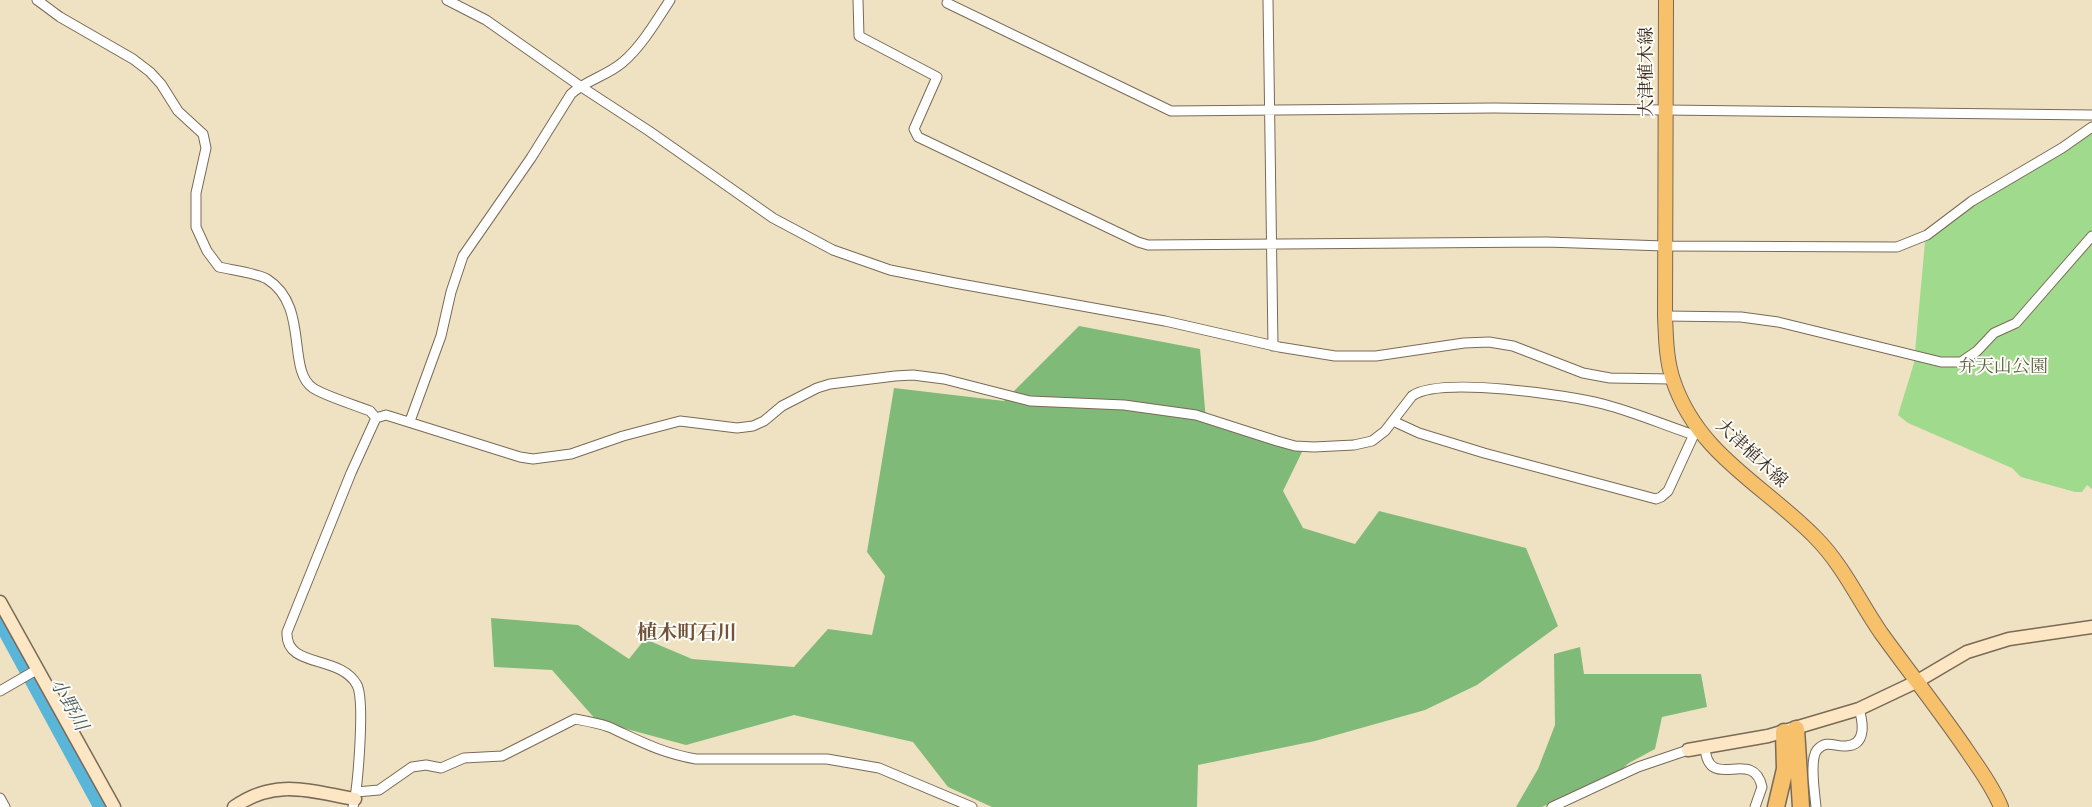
<!DOCTYPE html>
<html>
<head>
<meta charset="utf-8">
<style>
  body { margin:0 }
  canvas { display:block; background:#eee2c2 }
</style>
</head>
<body>
<canvas width="2092" height="807"></canvas>
<script>
const g = document.querySelector('canvas').getContext('2d');
g.lineJoin = 'round';
function fillPath(path, color) {
  g.fillStyle = color;
  g.fill(path, 'evenodd');
}
function trace(path, color, width, dash) {
  g.strokeStyle = color;
  g.lineWidth = width;
  g.lineCap = dash ? 'butt' : 'round';
  g.setLineDash(dash || []);
  g.stroke(path);
}
function label(font, color, halo, rows, align = 'center') {
  g.font = font + ' "Gentium Book Plus","Noto Serif JP",serif';
  g.lineWidth = 4;
  g.setLineDash([]);
  g.textBaseline = 'middle';
  g.strokeStyle = halo;
  g.fillStyle = color;
  for (const [text, x, y, turn = 0] of rows) {
    g.save();
    g.translate(x, y);
    g.rotate((+turn || 0) * Math.PI / 180);
    g.textAlign = isNaN(turn) ? turn : align;
    if (halo) g.strokeText(text, 0, 0);
    g.fillText(text, 0, 0);
    g.restore();
  }
}
fillPath(new Path2D(`
  M2092 131V489L2087 485 2082 492H2075L2021 477 2012 468 1908 423 1898 415 1914 363 1925 242 1974 204Z`), '#a0da8d');
fillPath(new Path2D(`
  M1079 326 1200 349 1206 421 1302 452 1283 491 1303 528 1355 544 1379 511 1526 548 1558 626 1477 685 1425 710 1315 741 1198 765 1197 807H992L948 787 913 742 794 715 686 745 597 721 552 670 494 667 491 618 578 625 629 659 645 639 692 659 794 667 828 629 872 635 885 576 867 552 894 388 1004 401Z
  M1580 647 1584 674H1701L1707 707 1662 717 1655 749 1629 763 1621 770 1542 807H1516L1538 769 1555 725 1554 654Z`), '#80ba78');
trace(new Path2D(`
  M0 621 101 807`), '#5ab6d8', 15);
const street = new Path2D(`
  M37 0 60 17 133 59 150 72 161 84 178 111 203 134 206 148 196 193V227L207 251 219 267C232 270 257 273 267 279 310 306 286 370 313 388 325 396 355 405 370 411L376 418
  M447 0 486 20 580 86 649 131 773 218 833 250 890 270 955 283 1165 321 1279 347 1335 356H1376L1464 343 1489 342 1513 346 1583 373 1610 378 1672 379
  M858 0 859 36 937 77 914 129 918 137 1138 242 1148 245 1547 242 1664 246 1897 247 1927 235 1972 201 2062 148 2092 127
  M1268 0 1273 346
  M947 3 1171 111 1494 108 2092 115
  M1665 316 1741 317 1778 322 1941 362H1961L1977 351 1994 333 2016 323 2092 236
  M410 421 441 336 451 292 463 256 531 158 571 94C586 80 607 76 623 62 641 47 657 20 670 0
  M1393 421 1419 433 1484 453 1656 499 1661 497 1668 491 1696 430
  M0 691 38 669
  M1705 747C1708 794 1753 746 1762 787L1755 807
  M356 792 379 790 412 767 426 765 441 768 464 758 502 756 575 719C586 721 598 723 609 727 640 741 661 753 696 759H827L879 768 972 807
  M0 798 5 807
  M353 807C358 787 365 701 357 685 340 654 285 669 287 632L351 473 376 418 386 415 520 457 533 459 571 454 623 436 680 421 737 428 753 426 764 421 782 406 817 388 830 384 895 376 913 375 944 379 1030 401 1124 405 1196 415 1277 441 1295 446 1314 447 1354 445 1372 441 1385 431 1412 396C1439 376 1569 395 1603 404 1634 412 1664 425 1694 435
  M1552 807 1638 767 1688 750
  M1816 807C1815 794 1809 760 1817 750 1827 739 1835 747 1846 746 1867 745 1863 722 1859 709`);
const secondary = new Path2D(`
  M0 602 114 807
  M1688 750 1768 736 1859 709 1916 682 1967 652 2009 639 2092 627
  M234 807C275 778 309 791 355 799`);
const primary = new Path2D(`
  M1666 0 1665 316C1666 337 1666 359 1673 380 1698 455 1763 484 1815 537 1843 565 1859 601 1881 633 1910 673 1940 711 1968 752 1980 770 1993 787 2001 807`);
const highway = new Path2D(`
  M1796 729 1801 807
  M1776 807 1785 769 1784 732`);
trace(street, '#7a6a57', 11);
trace(secondary, '#7a6a57', 15);
trace(primary, '#7a6a57', 16);
trace(highway, '#7a6a57', 19);
trace(street, '#fff', 9);
trace(secondary, '#fce6c4', 12);
trace(primary, '#f7c06b', 14);
trace(highway, '#f7c06b', 16);
label('18px', '#3b2a1e', '#fdfcf7', [
  ["大津植木線",1647,72,-90],
  ["大津植木線",1751,454,43]
]);
label('18px', '#595f3f', '#fdfcf7', [
  ["弁天山公園",2003,367]
]);
label('italic 19px', '#465b5f', '#fdfcf7', [
  ["小野川",68,705,61]
]);
label('bold 20px', '#71533b', '#fdfcf7', [
  ["植木町石川",687,634]
]);
</script>
</body>
</html>
